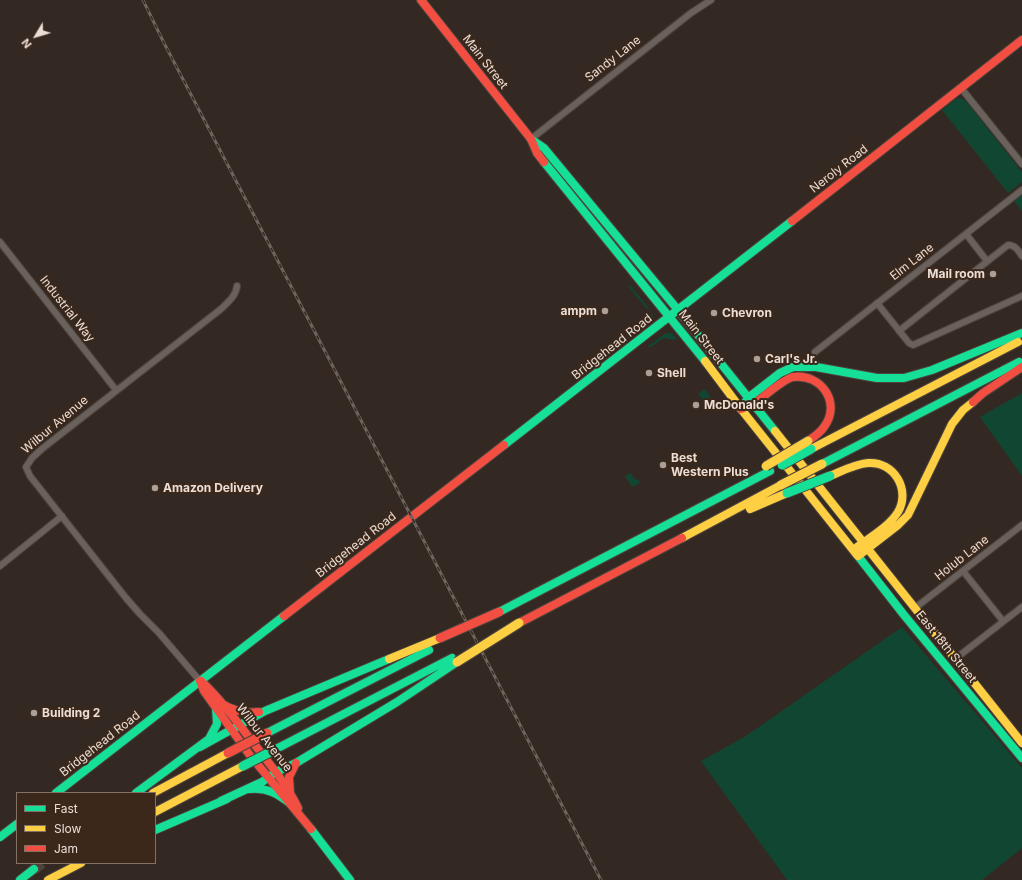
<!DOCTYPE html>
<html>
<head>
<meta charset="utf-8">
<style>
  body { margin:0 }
  #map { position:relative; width:1022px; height:880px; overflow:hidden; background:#342922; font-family:Inter,sans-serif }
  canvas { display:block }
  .legend { position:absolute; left:16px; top:792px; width:140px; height:72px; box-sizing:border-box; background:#3b281b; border:1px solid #817166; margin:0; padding:5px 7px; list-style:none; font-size:12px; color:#ebded6 }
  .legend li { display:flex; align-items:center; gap:8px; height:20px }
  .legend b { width:20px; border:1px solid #817166 }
  .north { position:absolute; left:16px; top:16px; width:40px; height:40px; -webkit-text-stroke:3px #3b281b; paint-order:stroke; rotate:232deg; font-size:11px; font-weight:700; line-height:16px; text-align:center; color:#ebded6 }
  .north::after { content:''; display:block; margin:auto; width:14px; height:18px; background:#ebded6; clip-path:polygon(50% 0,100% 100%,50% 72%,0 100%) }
</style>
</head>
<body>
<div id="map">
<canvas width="1022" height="880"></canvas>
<ul class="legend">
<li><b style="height:5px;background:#16e098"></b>Fast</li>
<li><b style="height:5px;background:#ffcf43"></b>Slow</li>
<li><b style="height:5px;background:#f24e42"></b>Jam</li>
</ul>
<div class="north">N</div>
</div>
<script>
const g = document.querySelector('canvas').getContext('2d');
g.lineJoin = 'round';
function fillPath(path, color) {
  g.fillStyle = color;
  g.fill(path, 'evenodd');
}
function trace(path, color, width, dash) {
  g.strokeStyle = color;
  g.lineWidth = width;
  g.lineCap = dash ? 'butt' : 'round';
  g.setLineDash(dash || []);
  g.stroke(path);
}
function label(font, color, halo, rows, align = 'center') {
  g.font = font + ' Inter,sans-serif';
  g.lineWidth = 4;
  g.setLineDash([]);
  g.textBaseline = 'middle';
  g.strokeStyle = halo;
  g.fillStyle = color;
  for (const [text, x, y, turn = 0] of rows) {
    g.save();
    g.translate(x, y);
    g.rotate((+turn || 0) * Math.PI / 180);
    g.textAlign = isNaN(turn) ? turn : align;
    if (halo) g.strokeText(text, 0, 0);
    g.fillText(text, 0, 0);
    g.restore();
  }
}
fillPath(new Path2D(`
  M960 98 965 100 1022 172V182L1008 193 942 110 954 100Z
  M1022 195V211L1014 201Z
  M630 285 649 308 647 309 628 286Z
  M651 314H653L652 322 627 339 626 338C634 332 643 327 650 321Z
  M666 333H672L677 339 674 340 664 338 651 347H649L648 346Z
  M704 389 711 397 705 402 698 394Z
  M1022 393V476L980 417Z
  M631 473 634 479 639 480 640 483 632 487 625 476Z
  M902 627 1022 768V848L982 880H787L701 761 746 736Z`), '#104632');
trace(new Path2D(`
  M34 869 42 863`), '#4f443d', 11, [11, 5.5]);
const street = new Path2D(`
  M961 88 1022 164
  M531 139 691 13 711 0
  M966 234 987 261
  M0 242 116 390
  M877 303 909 343 913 345 1022 296
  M899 331 1008 245C1015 245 1018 250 1022 256
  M815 352 1022 190
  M0 566 62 516
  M963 571 1003 621
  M915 608 1022 525
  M955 659 1022 607
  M200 681 159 633 140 614 126 598 30 476 26 467 32 458 43 448 221 309C228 302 236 296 237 286`);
const fast = new Path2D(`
  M531 139 544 148 678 310 775 431
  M544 162 705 361
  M741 409 748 398 780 373 793 367H816L877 378H904L932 370 1022 333
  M504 445 792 221
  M822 464 1019 362
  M858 556 904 615 1022 758
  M499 612 770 471
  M267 733 429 650
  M200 747 265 711 389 659
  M276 749 452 658
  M250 789C267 787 278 794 291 804
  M56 793 284 616
  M136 793 209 739 217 724 216 708
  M221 801 262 782 276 772 296 763 397 702 457 662
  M311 829 350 880
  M155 830 227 799
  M0 837 17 824
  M20 880 34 869`);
const slow = new Path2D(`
  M705 361 741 409 857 555
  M775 431 863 542
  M811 449 1018 342
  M830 476C842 471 855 464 868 463 894 461 911 490 898 512 888 528 867 539 853 550
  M750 509 787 493
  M682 538 781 485
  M864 544 1022 743
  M858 556 898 525 908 515 952 424 963 410 973 402
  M389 659 440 638
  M153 793 228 753
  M155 812 243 766
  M48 880 81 863`);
const jam = new Path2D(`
  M421 0 531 139 537 153 544 162
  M792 221 1022 40
  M973 402 983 393 1022 367
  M741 409C746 407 751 405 755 403 763 397 785 378 793 377 821 373 842 403 824 427 820 433 814 437 808 441
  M284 616 504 445
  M519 623 682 538
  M200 681 204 691 249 754 311 829
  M201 681C220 699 235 719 251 740 268 762 286 783 298 808
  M222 704C234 711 245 714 259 712
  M290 792 289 777 296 763`);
trace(street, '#4d443d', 8);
trace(fast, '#4d443d', 10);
trace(slow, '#4d443d', 10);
trace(jam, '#4d443d', 10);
trace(street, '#6a615c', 6);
trace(fast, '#16e098', 8);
trace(slow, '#ffcf43', 8);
trace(jam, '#f24e42', 8);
const rail = new Path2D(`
  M143 0 163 41 601 880`);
trace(rail, '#6e6561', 3);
trace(rail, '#3b281b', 1.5, [4.5]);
const fastBridge = new Path2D(`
  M782 465 811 449
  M787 493 830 476
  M243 766 276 749`);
const slowBridge = new Path2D(`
  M766 466 808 441
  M781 485 822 464
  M457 662 519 623`);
const jamBridge = new Path2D(`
  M440 638 499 612
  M228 753 267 733`);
trace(fastBridge, '#4d443d', 11, []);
trace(slowBridge, '#4d443d', 11, []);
trace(jamBridge, '#4d443d', 11, []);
trace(fastBridge, '#16e098', 9);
trace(slowBridge, '#ffcf43', 9);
trace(jamBridge, '#f24e42', 9);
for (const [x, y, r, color] of [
  [993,274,4,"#ab9f97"],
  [605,311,4,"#ab9f97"],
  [714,313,4,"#ab9f97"],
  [757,359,4,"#ab9f97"],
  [649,373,4,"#ab9f97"],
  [696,405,4,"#ab9f97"],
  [663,465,4,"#ab9f97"],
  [155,488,4,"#ab9f97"],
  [34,713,4,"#ab9f97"]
]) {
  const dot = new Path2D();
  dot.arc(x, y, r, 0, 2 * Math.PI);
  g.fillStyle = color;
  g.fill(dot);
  trace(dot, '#3b281b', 1.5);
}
label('12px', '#ebded6', '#3b281b', [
  ["Sandy Lane",613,59,-38],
  ["Main Street",485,62,52],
  ["Neroly Road",839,169,-38],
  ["Elm Lane",912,262,-38],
  ["Industrial Way",67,309,52],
  ["Main Street",701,337,52],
  ["Bridgehead Road",612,347,-38],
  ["Wilbur Avenue",55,425,-40],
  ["Bridgehead Road",356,545,-38],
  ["Holub Lane",962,558,-38],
  ["East 18th Street",946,647,51],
  ["Wilbur Avenue",264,738,52],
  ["Bridgehead Road",100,744,-38]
]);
label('bold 12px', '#ebded6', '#3b281b', [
  ["Mail room",985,274,"right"],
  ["ampm",597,311,"right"],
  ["Chevron",722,313],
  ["Carl's Jr.",765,359],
  ["Shell",657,373],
  ["McDonald's",704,405],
  ["Best",671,458],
  ["Western Plus",671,472],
  ["Amazon Delivery",163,488],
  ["Building 2",42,713]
], 'left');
</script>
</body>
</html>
